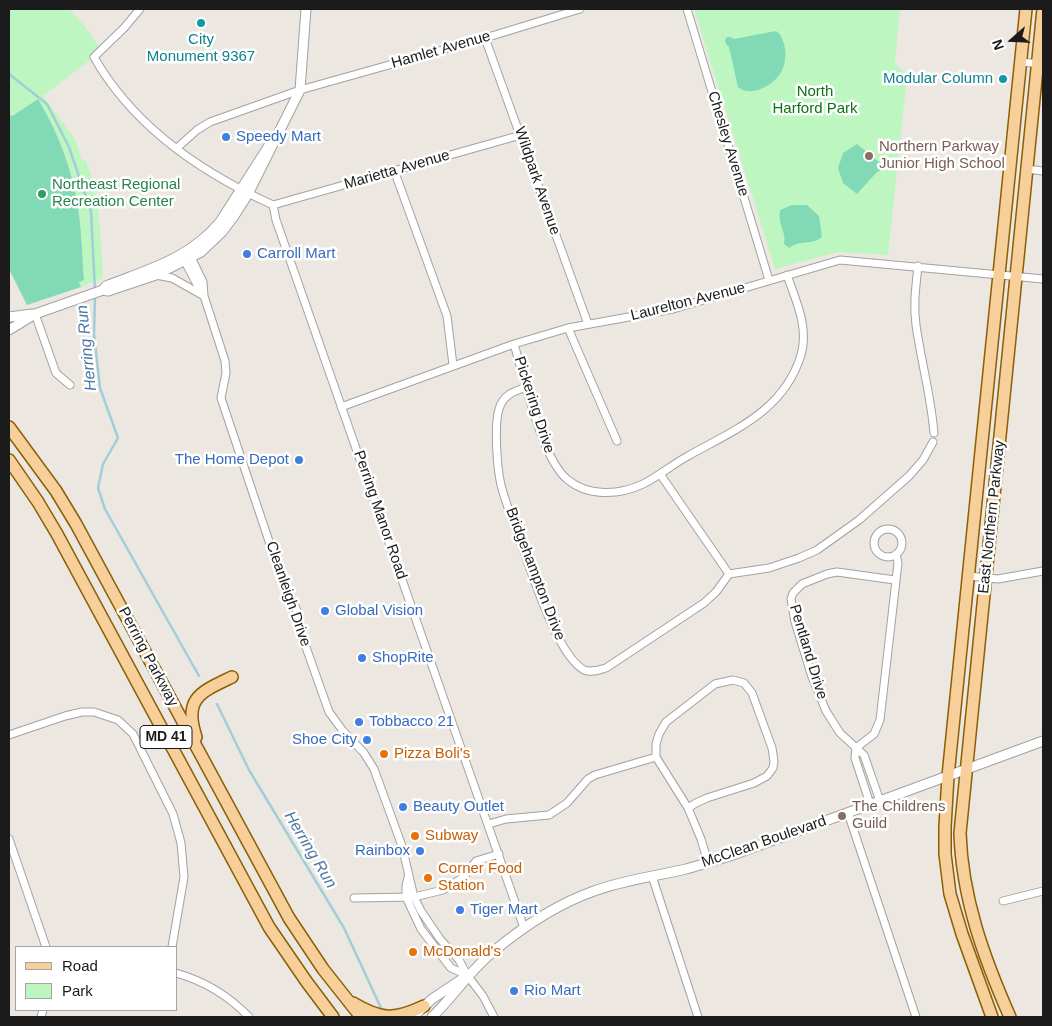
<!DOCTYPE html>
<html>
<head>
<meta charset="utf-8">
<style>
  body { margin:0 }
  #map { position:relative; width:1052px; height:1026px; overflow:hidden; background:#ece8e1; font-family:Arial,sans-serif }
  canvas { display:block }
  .frame { position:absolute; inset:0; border:10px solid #1b1b1b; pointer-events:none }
  .legend { position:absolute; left:15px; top:946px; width:162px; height:65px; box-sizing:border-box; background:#fff; border:1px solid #a4a4a4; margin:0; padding:6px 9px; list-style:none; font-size:15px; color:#1b1b1b }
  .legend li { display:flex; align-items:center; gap:10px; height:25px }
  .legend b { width:25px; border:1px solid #a4a4a4 }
  .north { position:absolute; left:987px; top:15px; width:50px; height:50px; -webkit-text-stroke:4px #fff; paint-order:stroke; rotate:251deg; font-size:14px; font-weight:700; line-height:20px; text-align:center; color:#1b1b1b }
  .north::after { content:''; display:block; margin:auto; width:18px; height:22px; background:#1b1b1b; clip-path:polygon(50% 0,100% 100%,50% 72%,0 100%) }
</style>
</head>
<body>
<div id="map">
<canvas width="1052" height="1026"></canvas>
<div class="frame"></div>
<ul class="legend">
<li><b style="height:6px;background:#f7cf9b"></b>Road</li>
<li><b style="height:14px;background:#bef6c2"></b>Park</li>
</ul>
<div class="north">N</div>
</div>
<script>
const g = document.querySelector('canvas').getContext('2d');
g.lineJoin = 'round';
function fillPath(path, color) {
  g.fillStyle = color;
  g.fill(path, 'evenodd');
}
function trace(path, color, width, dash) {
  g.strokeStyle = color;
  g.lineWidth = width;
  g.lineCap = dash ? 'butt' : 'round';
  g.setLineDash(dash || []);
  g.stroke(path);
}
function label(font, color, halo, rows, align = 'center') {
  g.font = font + ' Arial,sans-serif';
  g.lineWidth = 5;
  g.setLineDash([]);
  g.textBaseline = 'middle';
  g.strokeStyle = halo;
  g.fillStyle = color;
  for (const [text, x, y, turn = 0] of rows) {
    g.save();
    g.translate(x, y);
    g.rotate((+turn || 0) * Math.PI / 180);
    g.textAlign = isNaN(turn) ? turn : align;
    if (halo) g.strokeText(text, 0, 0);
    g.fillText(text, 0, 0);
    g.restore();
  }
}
fillPath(new Path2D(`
  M9 9H69L83 24 102 51 43 96 76 141 82 161 86 160C100 198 101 238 103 278L81 287 79 281 84 280C82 258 82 236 79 214 73 174 59 134 38 99L11 116 9 114Z
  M694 9H900L895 63 907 76 888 255 838 252 775 269Z`), '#bef6c2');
fillPath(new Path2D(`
  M776 31C781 34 782 38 784 44 786 52 786 60 783 68 778 83 752 99 738 87L729 47 726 44 725 40 727 37H731L734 39Z
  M38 99C59 134 74 174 79 214 82 236 82 258 84 280L79 282 81 287 27 305 9 269V114L12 116Z
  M857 144 880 163 882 169 876 173 857 194 843 183 838 168 843 153Z
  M792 205H807L819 216 822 237C811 246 801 239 789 248L784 244C787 233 777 223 780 210Z`), '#81d9b6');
trace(new Path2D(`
  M9 74 47 104 69 147 91 212 95 290
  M95 295 94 334 100 388 118 438 103 464 98 488 105 509 199 676
  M217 704 249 770 344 928 381 1008`), '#a2cdd9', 2.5);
const minor = new Path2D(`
  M140 9 124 28 94 57C133 126 202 173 273 205
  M687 9 769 280
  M485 38 588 324
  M1020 62 1043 64
  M177 148 197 130 210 122 300 90 485 38 580 9
  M1026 169 1043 171
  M394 170 447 316 453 365
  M273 205 276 220 524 928
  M273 205 521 135
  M189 253 203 282 204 296 225 361 226 373 221 398 280 574 298 613 302 636 329 712 343 731 364 753 374 769 402 846 414 897 421 911 440 939 459 960 467 975 483 996 494 1017
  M183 258 201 292
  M918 266C916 286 913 305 916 325 921 361 931 396 934 433
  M156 275 172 278 204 296
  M35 314 56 373 70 385
  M568 328 617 441
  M514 344C524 377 542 460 568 480 589 497 620 495 643 484 659 476 673 464 688 456 734 430 784 411 801 355 809 327 796 301 787 275
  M527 387C514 391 503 395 499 409 494 425 497 468 501 485 506 505 515 526 522 546 533 575 557 655 584 670 591 673 599 670 606 668L704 603 716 592 729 574 769 568 799 558 817 550 859 520 909 476 923 460 933 442
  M341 407 514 344 568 328 673 309 840 260 1043 279
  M660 474 729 574
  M874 543a14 14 0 1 1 28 0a14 14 0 1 1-28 0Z
  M969 576 998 579 1043 571
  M9 735 65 716 82 712H94L118 720 133 734 173 814 181 843 184 877 172 947
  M880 801 864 755 840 733 826 711 812 677 795 622 791 599 793 593 802 584 827 574 837 572 895 580
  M870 804 855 758 856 748 874 734 880 720 898 563 896 554
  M688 808 696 803 707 798 754 783 767 776 773 768 774 761 772 748 752 693 744 683 733 680 715 684 666 722 659 734 656 744V757L688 808 701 839 708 863
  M848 813 916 1017
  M489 824 506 819 549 815 567 803 588 779 595 775 656 757
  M9 839 46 947
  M652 876 698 1017
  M408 877 406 886V897L421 929 451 968 467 975
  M354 898 414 897 443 890 464 877 476 861 499 854
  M1003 901 1043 891
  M176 973C204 981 229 996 249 1017
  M41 1017 43 1010`);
const tertiary = new Path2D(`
  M103 290 108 291 156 275 201 252 222 232 234 216 248 194 300 90 306 9
  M9 317 32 314
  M9 330 35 314 103 290 106 286C149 269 189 259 220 222L270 144
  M413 1017 432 999 465 977
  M432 1017C454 996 470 970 494 951 524 926 557 904 594 891 624 880 656 876 686 869 701 865 716 860 730 856L1043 741`);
const primary = new Path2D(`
  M9 427 56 491 76 524 289 918 323 969 361 1017
  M9 460 38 502 57 534 269 927 306 981 333 1017
  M196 737C183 698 201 692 232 677
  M353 1003C381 1020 395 1020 424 1006
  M992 1017 962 934 950 894 945 854V827L948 776 1026 9
  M1010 1017C984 958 962 898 960 833L1043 9`);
trace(minor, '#a2a2a2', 9);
trace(tertiary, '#a2a2a2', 11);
trace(primary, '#8c5f06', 14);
trace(minor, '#fff', 7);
trace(tertiary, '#fff', 9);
trace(primary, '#f7cf9b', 11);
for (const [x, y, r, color] of [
  [201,23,5,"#0f9aa8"],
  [1003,79,5,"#0f9aa8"],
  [226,137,5,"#3f7fe0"],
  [869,156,5,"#8d6e63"],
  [42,194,5,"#2e9e5b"],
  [247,254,5,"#3f7fe0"],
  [299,460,5,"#3f7fe0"],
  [325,611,5,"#3f7fe0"],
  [362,658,5,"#3f7fe0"],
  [359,722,5,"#3f7fe0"],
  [367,740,5,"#3f7fe0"],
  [384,754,5,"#e8710a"],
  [403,807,5,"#3f7fe0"],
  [842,816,5,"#8d6e63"],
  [415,836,5,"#e8710a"],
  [420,851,5,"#3f7fe0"],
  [428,878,5,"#e8710a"],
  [460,910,5,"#3f7fe0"],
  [413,952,5,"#e8710a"],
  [514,991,5,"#3f7fe0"]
]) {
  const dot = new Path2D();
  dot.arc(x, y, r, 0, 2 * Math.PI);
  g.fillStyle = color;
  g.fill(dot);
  trace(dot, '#fff', 2);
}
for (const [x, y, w] of [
  [166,737,52]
]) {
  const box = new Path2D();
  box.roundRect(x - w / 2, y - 11.5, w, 23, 4);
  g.fillStyle = '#fff';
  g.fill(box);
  trace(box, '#1b1b1b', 1);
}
label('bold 14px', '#1b1b1b', null, [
  ["MD 41",166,737]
]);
label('15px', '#0d838f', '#fff', [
  ["City",201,40],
  ["Monument 9367",201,57],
  ["Modular Column",993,79,"right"]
]);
label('15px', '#1b1b1b', '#fff', [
  ["Hamlet Avenue",441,50,-16],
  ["Chesley Avenue",728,144,73],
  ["Marietta Avenue",397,170,-16],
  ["Wildpark Avenue",537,181,71],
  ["Laurelton Avenue",688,302,-14],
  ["Pickering Drive",534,405,72],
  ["Perring Manor Road",380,515,71],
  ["East Northern Parkway",992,517,-84],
  ["Bridgehampton Drive",535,574,69],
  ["Cleanleigh Drive",288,594,71],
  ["Pentland Drive",808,652,73],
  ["Perring Parkway",148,657,62],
  ["McClean Boulevard",764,842,-19]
]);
label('15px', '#0f7217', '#fff', [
  ["North",815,92],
  ["Harford Park",815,109]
]);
label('15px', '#366cbe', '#fff', [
  ["Speedy Mart",236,137],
  ["Carroll Mart",257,254],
  ["The Home Depot",289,460,"right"],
  ["Global Vision",335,611],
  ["ShopRite",372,658],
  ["Tobbacco 21",369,722],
  ["Shoe City",357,740,"right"],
  ["Beauty Outlet",413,807],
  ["Rainbox",410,851,"right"],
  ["Tiger Mart",470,910],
  ["Rio Mart",524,991]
], 'left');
label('15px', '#785e54', '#fff', [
  ["Northern Parkway",879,147],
  ["Junior High School",879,164],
  ["The Childrens",852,807],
  ["Guild",852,824]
], 'left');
label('15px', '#27864d', '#fff', [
  ["Northeast Regional",52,185],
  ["Recreation Center",52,202]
], 'left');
label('15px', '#c56008', '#fff', [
  ["Pizza Boli's",394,754],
  ["Subway",425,836],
  ["Corner Food",438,869],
  ["Station",438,886],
  ["McDonald's",423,952]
], 'left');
label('italic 16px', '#4d79a5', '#fff', [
  ["Herring Run",87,348,-96],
  ["Herring Run",310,850,59]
]);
</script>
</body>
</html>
